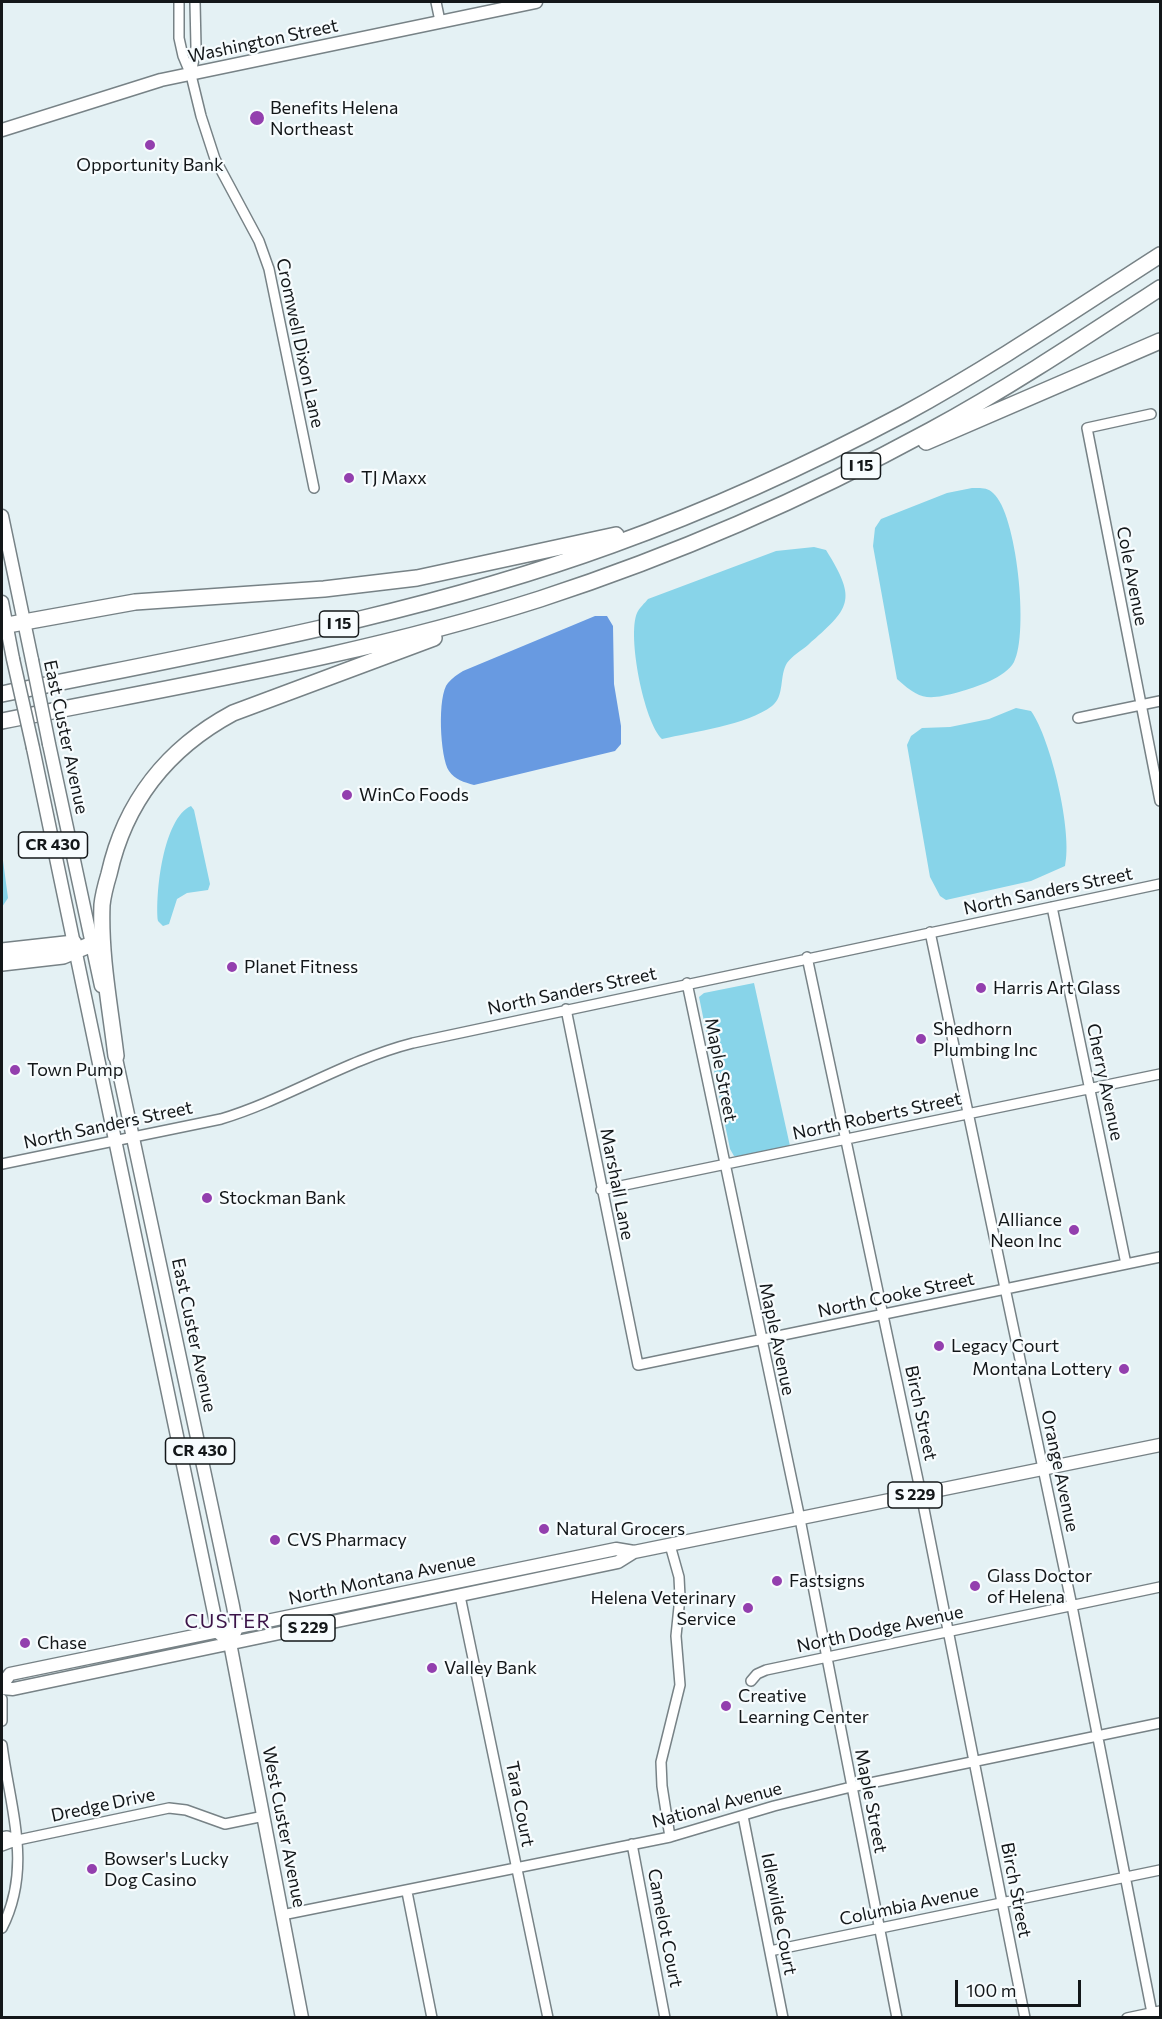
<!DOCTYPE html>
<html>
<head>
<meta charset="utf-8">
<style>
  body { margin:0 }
  #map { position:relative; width:1162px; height:2019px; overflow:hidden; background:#e4f1f4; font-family:Commissioner,sans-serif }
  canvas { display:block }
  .frame { position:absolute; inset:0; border:3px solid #131719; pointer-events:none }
  .scale { position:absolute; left:955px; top:1980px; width:126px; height:27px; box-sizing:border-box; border:3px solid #131719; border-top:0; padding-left:8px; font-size:18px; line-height:21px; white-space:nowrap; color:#131719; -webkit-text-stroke:4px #f7fcfe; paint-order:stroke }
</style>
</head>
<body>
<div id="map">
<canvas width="1162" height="2019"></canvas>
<div class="frame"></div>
<div class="scale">100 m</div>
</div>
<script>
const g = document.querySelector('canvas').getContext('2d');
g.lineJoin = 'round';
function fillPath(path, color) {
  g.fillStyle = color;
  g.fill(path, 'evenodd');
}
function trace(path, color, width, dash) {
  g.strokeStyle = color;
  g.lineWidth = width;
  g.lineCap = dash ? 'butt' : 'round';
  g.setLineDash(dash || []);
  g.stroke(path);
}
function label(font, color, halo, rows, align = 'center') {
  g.font = font + ' Commissioner,sans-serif';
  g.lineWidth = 4.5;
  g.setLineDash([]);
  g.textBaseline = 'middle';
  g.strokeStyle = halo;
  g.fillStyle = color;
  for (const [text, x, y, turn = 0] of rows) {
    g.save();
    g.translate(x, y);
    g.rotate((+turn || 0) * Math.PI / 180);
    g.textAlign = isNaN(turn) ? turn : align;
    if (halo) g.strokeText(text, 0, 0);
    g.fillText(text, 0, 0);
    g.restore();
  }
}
fillPath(new Path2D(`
  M972 488C980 488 987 487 993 493 1017 513 1029 634 1014 662 1005 678 976 687 959 692 928 700 921 701 897 679L873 546 875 528 881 519 947 493Z
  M814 547 826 550C858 601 850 608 808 645 802 650 792 656 787 663 779 676 785 696 772 706 747 725 693 732 662 739 644 722 627 636 637 613 639 608 645 603 648 599L776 551Z
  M1016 708 1031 711C1051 739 1073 833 1065 866L1031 881 946 900 940 896 930 877 907 745 911 736 922 728 950 727 989 719Z
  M191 806 194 810 210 884 208 890 187 893 177 899 169 924 163 926 158 921C155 895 163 818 191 806Z
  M2 853 8 898 2 907Z
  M754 983 790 1146 738 1157 734 1156 730 1149 699 997 704 993Z`), '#88d4e9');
fillPath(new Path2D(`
  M595 616H607L613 626 614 684 621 726V744L615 751 474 785C464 782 455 780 449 771 440 758 437 695 448 683 452 678 458 674 463 671Z`), '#689ae1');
const minor = new Path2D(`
  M179 2V38L183 56 191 75 201 116 215 159 259 241 269 269 314 488
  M436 2 440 21
  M191 75 196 47 195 2
  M1151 414 1087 428 1160 801
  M1078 718 1160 701
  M1052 907 1126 1264
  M930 932 1072 1606 1153 2018
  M807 957 921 1494 1025 2018
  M687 983 800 1519 897 2018
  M566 1009 638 1365 1160 1257
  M2 1164 221 1119C287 1099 346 1060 413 1043L1160 884
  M601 1190 1160 1074
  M670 1545 679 1577 680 1597 676 1636 680 1685 661 1762 662 1786 670 1837
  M460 1596 548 2018
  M751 1681 757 1674 766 1670 1160 1587
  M2 1699V1721
  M2 1745C10 1808 33 1867 2 1928
  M743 1816 783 2018
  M2 1837 7 1836 18 1840
  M632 1844 665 2018
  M2 1846 18 1840 169 1808 186 1810 225 1824 264 1816
  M407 1892 432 2018
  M282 1915 670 1837 774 1806 851 1787 1160 1723
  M770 1951 1160 1870
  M1127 2018 1160 2011`);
const major = new Path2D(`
  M2 130 161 80 536 2
  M2 516 32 660
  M2 602 13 659
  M49 744 101 986
  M33 748 218 1632 230 1643
  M114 1049 233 1606 237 1628 230 1643
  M230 1643 302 2018
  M2 1685 10 1674 616 1549 634 1552
  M2 1688 13 1689 618 1562 634 1552 1160 1445`);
const highway = new Path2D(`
  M926 442 1160 341
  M2 626 135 602 324 589 417 578 616 535
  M2 694C207 652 414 617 612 545 712 509 810 464 904 414 992 366 1076 309 1160 255
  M2 721C181 685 365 655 540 599 675 555 806 498 931 430 1010 387 1085 337 1160 288
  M2 951 74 943
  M2 963 63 956 92 944
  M116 1056C110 1006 100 955 102 905 103 895 106 884 109 874 125 802 168 748 233 713L434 638`);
trace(minor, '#778286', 12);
trace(major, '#778286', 15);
trace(highway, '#778286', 18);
trace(minor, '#fff', 9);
trace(major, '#fff', 12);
trace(highway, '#fff', 15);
const majorBridge = new Path2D(`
  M13 659 33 748
  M32 660 49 744`);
trace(majorBridge, '#778286', 15, []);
trace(majorBridge, '#fff', 12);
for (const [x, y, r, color] of [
  [257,118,8,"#933fae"],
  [150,145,6,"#933fae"],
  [349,478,6,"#933fae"],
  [347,795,6,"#933fae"],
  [232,967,6,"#933fae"],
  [981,988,6,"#933fae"],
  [921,1039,6,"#933fae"],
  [15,1070,6,"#933fae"],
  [207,1198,6,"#933fae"],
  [1074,1230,6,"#933fae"],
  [939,1346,6,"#933fae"],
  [1124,1369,6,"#933fae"],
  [544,1529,6,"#933fae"],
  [275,1540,6,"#933fae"],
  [777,1581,6,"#933fae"],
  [975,1586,6,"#933fae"],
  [748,1608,6,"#933fae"],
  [25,1643,6,"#933fae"],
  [432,1668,6,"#933fae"],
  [726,1706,6,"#933fae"],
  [92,1869,6,"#933fae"]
]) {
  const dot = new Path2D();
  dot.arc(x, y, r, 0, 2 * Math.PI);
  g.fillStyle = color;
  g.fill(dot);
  trace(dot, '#f7fcfe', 2);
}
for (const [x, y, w] of [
  [861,466,39],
  [339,624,39],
  [53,845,69],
  [200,1451,69],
  [915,1495,54],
  [308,1628,54]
]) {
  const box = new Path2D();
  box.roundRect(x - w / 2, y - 13, w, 26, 4.5);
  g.fillStyle = '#f7fcfe';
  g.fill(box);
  trace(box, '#131719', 1.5);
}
label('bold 16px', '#131719', null, [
  ["I 15",861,466],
  ["I 15",339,624],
  ["CR 430",53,845],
  ["CR 430",200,1451],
  ["S 229",915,1495],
  ["S 229",308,1628]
]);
label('18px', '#131719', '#f7fcfe', [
  ["Washington Street",263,41,-12],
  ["Cromwell Dixon Lane",300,343,78],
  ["Cole Avenue",1132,576,79],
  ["East Custer Avenue",66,737,78],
  ["North Sanders Street",1048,891,-12],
  ["North Sanders Street",572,991,-12],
  ["Maple Street",721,1070,79],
  ["Cherry Avenue",1105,1082,78],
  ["North Roberts Street",877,1116,-12],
  ["North Sanders Street",108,1125,-12],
  ["Marshall Lane",617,1184,79],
  ["North Cooke Street",896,1295,-12],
  ["East Custer Avenue",194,1335,78],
  ["Maple Avenue",777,1339,78],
  ["Birch Street",921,1413,78],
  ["Orange Avenue",1060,1471,78],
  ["North Montana Avenue",382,1579,-12],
  ["North Dodge Avenue",880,1629,-12],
  ["Maple Street",871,1801,79],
  ["Tara Court",520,1804,79],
  ["Dredge Drive",103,1805,-12],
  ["National Avenue",717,1805,-15],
  ["West Custer Avenue",284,1827,79],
  ["Birch Street",1016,1890,79],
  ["Columbia Avenue",909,1905,-12],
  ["Idlewilde Court",779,1914,79],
  ["Camelot Court",665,1928,79]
]);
label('18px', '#131719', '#f7fcfe', [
  ["Benefits Helena",270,108],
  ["Northeast",270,129],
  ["Opportunity Bank",150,165,"center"],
  ["TJ Maxx",361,478],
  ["WinCo Foods",359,795],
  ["Planet Fitness",244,967],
  ["Harris Art Glass",993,988],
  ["Shedhorn",933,1029],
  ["Plumbing Inc",933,1050],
  ["Town Pump",27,1070],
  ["Stockman Bank",219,1198],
  ["Alliance",1062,1220,"right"],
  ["Neon Inc",1062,1241,"right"],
  ["Legacy Court",951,1346],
  ["Montana Lottery",1112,1369,"right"],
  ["Natural Grocers",556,1529],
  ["CVS Pharmacy",287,1540],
  ["Glass Doctor",987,1576],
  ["of Helena",987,1597],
  ["Fastsigns",789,1581],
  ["Helena Veterinary",736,1598,"right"],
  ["Service",736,1619,"right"],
  ["Chase",37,1643],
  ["Valley Bank",444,1668],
  ["Creative",738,1696],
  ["Learning Center",738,1717],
  ["Bowser's Lucky",104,1859],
  ["Dog Casino",104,1880]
], 'left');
g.letterSpacing = '1.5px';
label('20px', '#3c1449', '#f7fcfe', [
  ["CUSTER",228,1621]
]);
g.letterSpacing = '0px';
</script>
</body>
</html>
